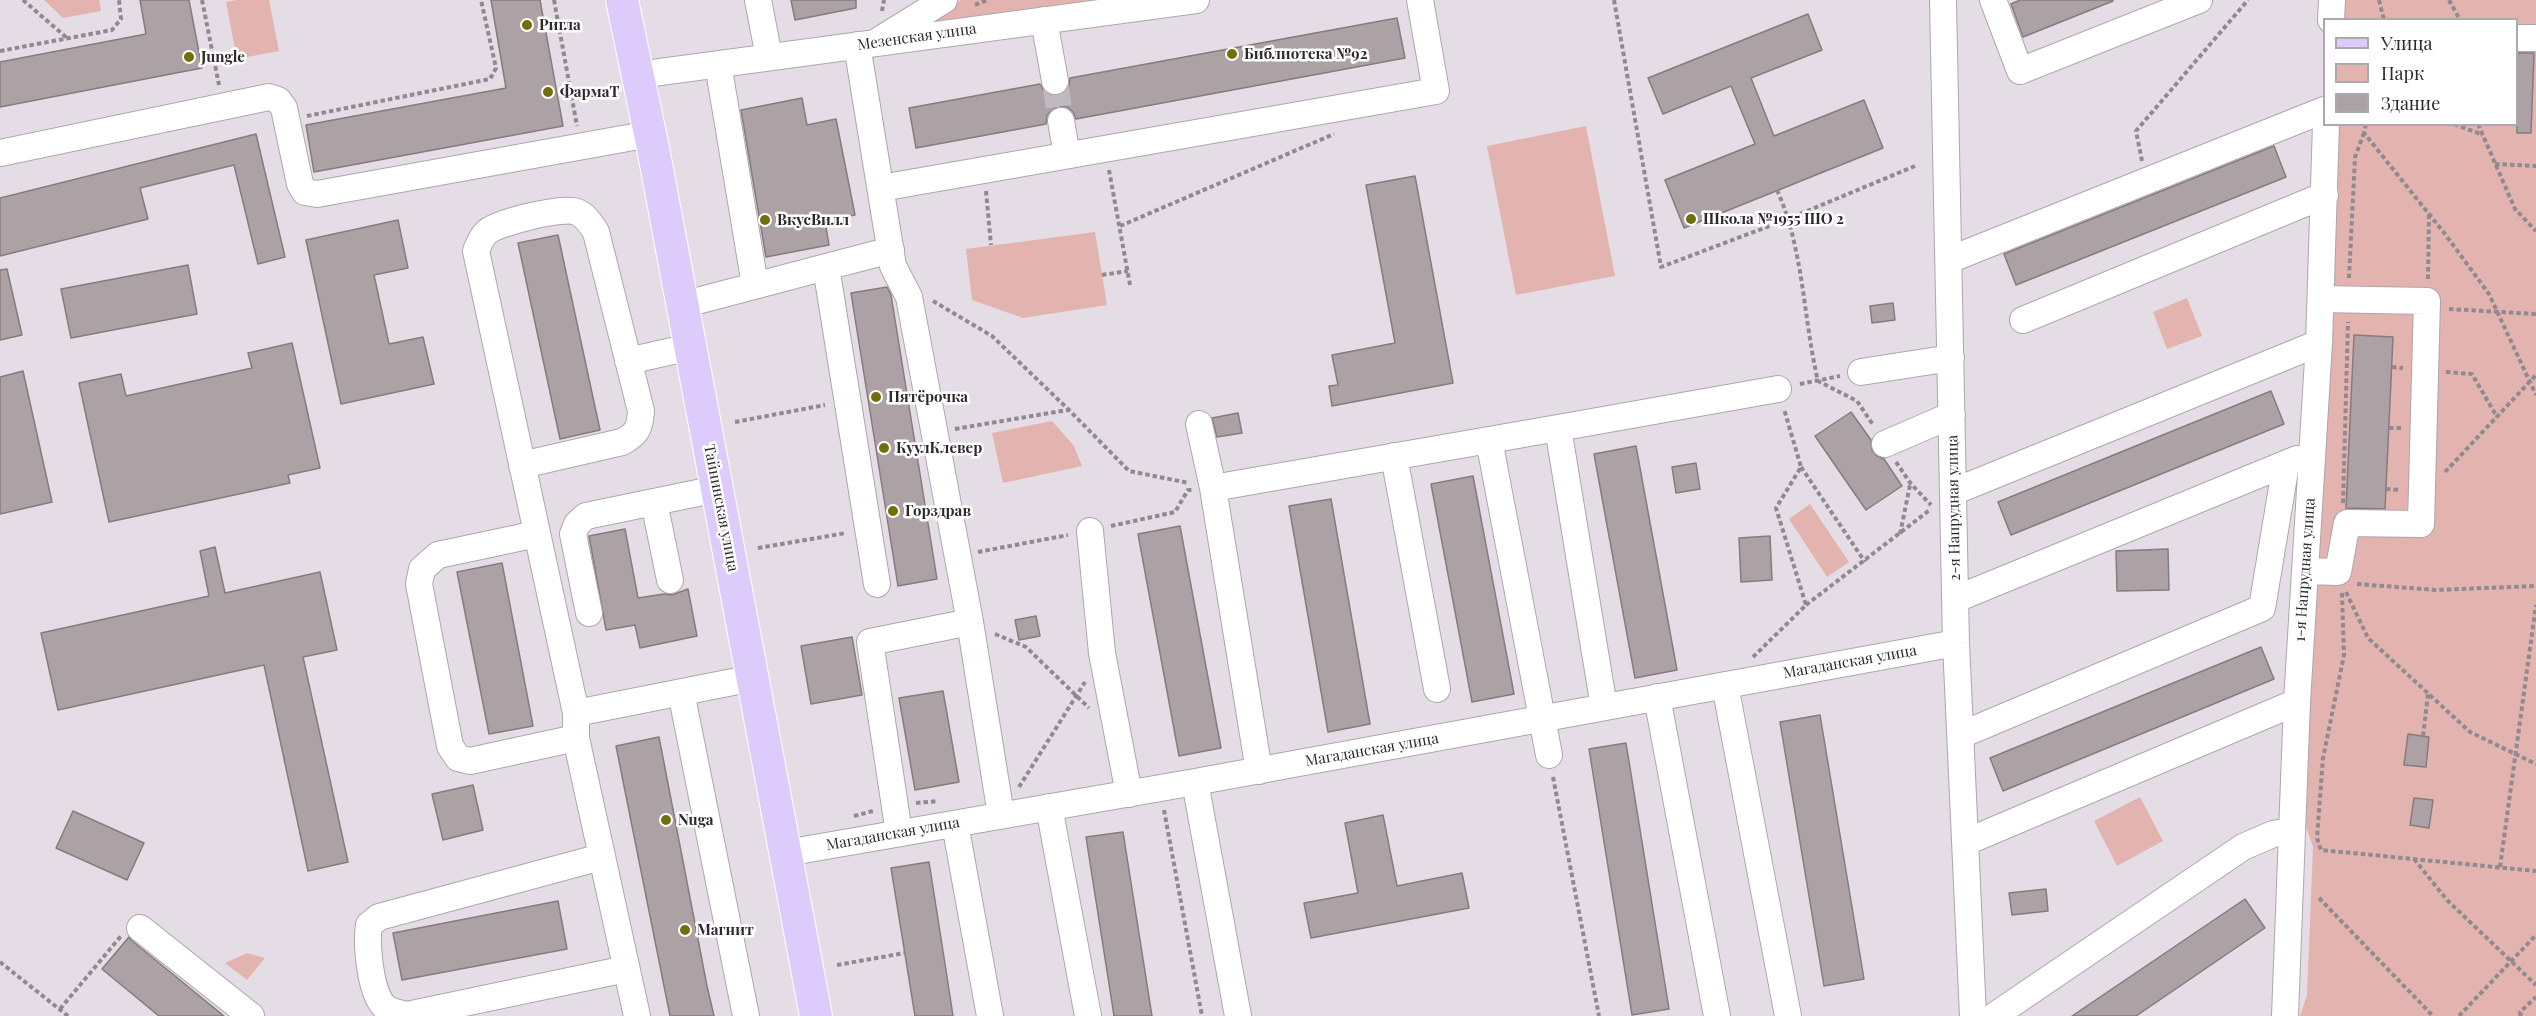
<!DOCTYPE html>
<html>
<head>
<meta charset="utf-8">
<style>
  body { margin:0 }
  #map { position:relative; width:2536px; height:1016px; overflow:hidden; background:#e5dde5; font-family:"Playfair Display",serif }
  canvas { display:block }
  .legend { position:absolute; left:2323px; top:18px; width:195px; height:108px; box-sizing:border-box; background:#fff; border:2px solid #aba9ab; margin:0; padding:8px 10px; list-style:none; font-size:18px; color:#2c292c }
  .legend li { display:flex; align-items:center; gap:12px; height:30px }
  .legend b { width:30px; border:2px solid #aba9ab }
</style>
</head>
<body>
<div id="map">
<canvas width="2536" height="1016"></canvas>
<ul class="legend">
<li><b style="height:8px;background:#ddcbfc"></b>Улица</li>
<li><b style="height:16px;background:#e3b3b0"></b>Парк</li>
<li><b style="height:16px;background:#aca1a4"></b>Здание</li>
</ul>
</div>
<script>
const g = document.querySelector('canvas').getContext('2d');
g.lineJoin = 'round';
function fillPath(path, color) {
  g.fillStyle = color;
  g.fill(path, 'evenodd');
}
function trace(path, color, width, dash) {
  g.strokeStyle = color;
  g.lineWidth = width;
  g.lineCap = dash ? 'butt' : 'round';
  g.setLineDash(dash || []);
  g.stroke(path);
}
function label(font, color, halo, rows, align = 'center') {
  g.font = font + ' "Playfair Display",serif';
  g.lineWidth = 5;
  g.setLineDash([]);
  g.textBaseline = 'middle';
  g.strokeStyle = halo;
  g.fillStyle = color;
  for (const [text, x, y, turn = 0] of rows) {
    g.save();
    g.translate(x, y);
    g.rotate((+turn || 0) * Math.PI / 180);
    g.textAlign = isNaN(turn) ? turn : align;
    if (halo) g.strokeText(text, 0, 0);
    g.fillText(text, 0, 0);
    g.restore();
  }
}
fillPath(new Path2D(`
  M44 0H99L101 11 63 18Z
  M237 0H269L279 51 237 59 226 2Z
  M961 0H1157L905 34Z
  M2339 0H2536V1016H2300L2307 995 2313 847 2304 821 2334 125 2516 124V20L2338 19Z
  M1586 126 1615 276 1516 295 1487 146Z
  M1095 232 1107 305 1023 318 972 300 966 249Z
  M2187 298 2202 336 2167 349 2153 312Z
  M1052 421 1074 446 1082 466 1003 483 992 433Z
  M1810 504 1849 562 1827 577 1789 519Z
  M2140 797 2163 841 2117 866 2094 821Z
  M247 953 265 958 247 980 225 963Z`), '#e3b3b0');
const building = new Path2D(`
  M140 0H189L202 68 0 107V62L146 34Z
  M491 0H540L563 126 314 172 306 125 506 88Z
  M791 0H856V8L795 20Z
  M2020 0H2113V1L2023 37 2011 4Z
  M1808 14 1822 50 1751 78 1774 136 1864 100 1883 148 1684 228 1665 180 1755 144 1731 86 1663 114 1648 78Z
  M1397 18 1405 58 1076 119 1073 112 1067 107 1058 106 1047 115 1046 124 916 148 909 108 1040 84 1044 91 1057 96 1065 92 1069 86 1070 78Z
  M2517 53H2534L2531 133H2517Z
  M802 98 807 125 836 119 855 215 825 221 829 245 766 257 741 110Z
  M256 134 285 257 258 264 234 165 140 188 148 219 0 256V198Z
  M2274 146 2286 177 2016 285 2004 254Z
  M1415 176 1453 383 1332 406 1329 386 1338 385 1332 355 1395 343 1366 185Z
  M398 220 408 268 374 275 389 344 423 337 434 384 341 404 306 240Z
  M558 235 600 430 560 439 518 243Z
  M188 265 197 314 71 338 61 289Z
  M7 269 22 335 0 340V270Z
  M887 287 891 295 937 579 898 586 851 293Z
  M1893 303 1895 320 1872 323 1870 306Z
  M2354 335 2393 337 2385 509 2346 508Z
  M292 343 320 468 288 475 290 483 109 522 79 383 121 374 126 396 252 368 248 353Z
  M23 371 52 502 0 514V377Z
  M2271 391 2284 424 2011 535 1998 502Z
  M1851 412 1871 440 1872 450 1877 456 1884 459 1902 486 1866 510 1815 436Z
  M1238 413 1242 433 1217 437 1212 418Z
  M1636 446 1677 670 1635 678 1594 454Z
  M1696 463 1700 489 1676 493 1672 467Z
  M1473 476 1514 694 1472 702 1431 484Z
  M1331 499 1370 724 1328 732 1289 506Z
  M1180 526 1221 748 1179 756 1138 534Z
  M625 529 638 598 664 594 672 595 688 589 697 636 640 648 635 625 606 630 589 536Z
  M1770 536 1772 580 1741 582 1739 538Z
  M215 547 225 593 320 572 337 650 303 657 348 862 308 871 264 665 58 710 41 633 209 596 200 551Z
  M2168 549 2169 590 2117 591 2116 551Z
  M502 563 533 726 489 734 457 572Z
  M1036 616 1040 636 1019 640 1015 620Z
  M852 637 862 695 811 704 801 646Z
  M2261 647 2274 679 2003 791 1990 758Z
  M943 691 959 782 915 790 899 698Z
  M1820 715 1864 979 1824 986 1780 722Z
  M2408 734 2429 737 2426 767 2404 765Z
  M659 737 707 986 714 1016H670L616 746Z
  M1626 743 1669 1009 1632 1015 1589 749Z
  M473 785 483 830 443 840 432 794Z
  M2414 798 2433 800 2429 828 2410 825Z
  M73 811 144 843 127 880 56 848Z
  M1383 815 1397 886 1462 873 1469 908 1311 938 1304 903 1358 893 1345 823Z
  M1123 832 1152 1016H1114L1112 1003 1086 837Z
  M929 862 945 964 953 1016H915L891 868Z
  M2046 889 2048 911 2012 915 2009 893Z
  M2245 899 2265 928 2136 1016H2072Z
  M558 901 567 949 402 980 393 933Z
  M129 937 131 940 224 1016H159L102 969Z`);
fillPath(building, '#aca1a4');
trace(building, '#867b7e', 1.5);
trace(new Path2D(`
  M1055 81 1061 121`), '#c0b9c0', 26, [26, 13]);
const minor = new Path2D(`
  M758 0 769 57
  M1943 0 1956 643 1973 1016
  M1993 0 2020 71 2199 0
  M1044 20 1055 81
  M2331 20 2332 0
  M2516 38H2536
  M881 39 944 0
  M857 45 893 266 909 297 970 622
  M718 64 755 285
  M638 75 1196 0
  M1061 121 1067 155
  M0 153 269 97 278 100 284 108 300 184 305 192 317 194 650 134
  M881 188 1436 91 1420 0
  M1949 260 2324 110
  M682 305 826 267
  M2023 320 2325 195
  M628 361 690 347
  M1861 372 1951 358
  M1199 424 1213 488 1259 771
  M1489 440 1549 755
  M1885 444 1952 415
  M1394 456 1437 689
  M522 465 622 442C637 434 640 428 641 411L596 232C591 224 586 216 577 212 564 206 499 222 487 232 481 237 479 244 476 251L576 713V738L637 1016
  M1213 488 1558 428
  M1953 492 2319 343
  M654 502 670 580
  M1090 531 1102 653 1129 794
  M537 534 438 555 422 569 419 584 450 746 458 758 470 761 576 738
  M2305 571 2338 572 2347 523 2421 524 2427 301 2321 299
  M877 584 826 267 891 250
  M1956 599 2297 459
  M589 613 573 534 577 524 586 516 717 489
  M1725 685 1788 1016
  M681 692 746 1016
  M1657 697 1717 1016
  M1604 707 1558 428 1778 389
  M576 713 753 678
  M1961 735 2262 608 2286 464
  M1195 782 1238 1016
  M1049 807 1088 1016
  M955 824 990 1016
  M899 833 870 642 970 622 1001 815
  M1966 842 2297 702
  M786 853 1195 782 1956 643
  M601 857 379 917 369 925C366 943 370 994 385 1007 391 1012 399 1013 407 1015L626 969
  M140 928 251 1016
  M1994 1016 2243 847 2273 834 2291 831
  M2285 1016 2297 702 2319 343 2326 124`);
const major = new Path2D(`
  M622 0 653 148 816 1016`);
trace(minor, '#aea6ad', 28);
trace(major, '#fff', 34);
trace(new Path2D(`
  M23 0 67 38
  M202 0 219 85
  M554 0 577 126
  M1614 0 1661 267 1788 219 1915 166
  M2379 0 2384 20
  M2449 0 2460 20
  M975 5 987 0
  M882 11 884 0
  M0 51 112 30 121 19 119 0
  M307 116 490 79 496 68 481 0
  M2366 124 2364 133 2445 234 2489 294 2536 395
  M2454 124 2483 135
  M2478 124 2515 209 2536 231
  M2142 161 2136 131 2248 0
  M2495 164 2536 166
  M1109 170 1130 285
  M1777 190C1804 250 1803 318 1818 381L1857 401 1873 425
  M986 191 991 245
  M1120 226 1334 134
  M1102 275 1128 271
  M2349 278 2355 157 2364 133
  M2428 279 2429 215
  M933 301 992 336 1069 410 1129 471 1189 483
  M2449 309 2536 314
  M2392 367 2403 368
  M2446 372 2472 374 2497 417
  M1800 384 1840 376
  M735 422 825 405
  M2389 428H2403
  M955 429 1068 410
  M1896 462 1911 484 1931 505
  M1801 467 1865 562
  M2445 472 2536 375
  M2386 489 2400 490
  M2343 503 2348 322
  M1111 526 1175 512 1188 490H1192
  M1900 534 1910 485
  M758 548 846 533
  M978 552 1068 535
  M2357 584 2436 590 2536 586
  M2346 592 2368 638 2470 732 2536 764
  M2342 593 2344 655 2323 758 2317 838 2321 850 2536 871
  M1806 605 1931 509
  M995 634 1026 647 1089 708
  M1753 657 1806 605 1776 508 1801 467 1784 409
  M2423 736 2428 694
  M1553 777 1599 1016
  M1019 787 1085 682
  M916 803 938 801
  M1164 810 1202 1016
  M854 816 873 811
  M2414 859 2447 900 2536 985
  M2500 867 2536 605
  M2319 898 2433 1016
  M0 962 68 1016
  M837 965 905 953
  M60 1009 121 936
  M2459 1016 2536 935
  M2521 1016 2520 1012 2536 997`), '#908a90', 4, [4.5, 3]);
trace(minor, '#fff', 26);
trace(major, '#ddcbfc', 32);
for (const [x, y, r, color] of [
  [527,25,6,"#736e0c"],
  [1232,54,6,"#736e0c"],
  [189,57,6,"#736e0c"],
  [548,92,6,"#736e0c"],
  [1691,219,6,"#736e0c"],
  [765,220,6,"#736e0c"],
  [876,397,6,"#736e0c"],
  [884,448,6,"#736e0c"],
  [893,511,6,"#736e0c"],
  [666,820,6,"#736e0c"],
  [685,930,6,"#736e0c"]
]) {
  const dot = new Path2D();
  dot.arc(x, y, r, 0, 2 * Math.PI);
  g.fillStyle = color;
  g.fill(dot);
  trace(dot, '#fff', 2);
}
label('bold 15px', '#2c292c', '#fff', [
  ["Ригла",539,25],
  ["Библиотека №92",1244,54],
  ["Jungle",201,57],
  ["ФармаТ",560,92],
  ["Школа №1955 ШО 2",1703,219],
  ["ВкусВилл",777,220],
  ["Пятёрочка",888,397],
  ["КуулКлевер",896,448],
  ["Горздрав",905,511],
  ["Nuga",678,820],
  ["Магнит",697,930]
], 'left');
label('15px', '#2c292c', '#fff', [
  ["Мезенская улица",917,37,-8],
  ["Тайнинская улица",721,508,79],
  ["2-я Напрудная улица",1954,508,-91],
  ["1-я Напрудная улица",2305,570,-86],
  ["Магаданская улица",1850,662,-10],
  ["Магаданская улица",1372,750,-10],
  ["Магаданская улица",893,834,-10]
]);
</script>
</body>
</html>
